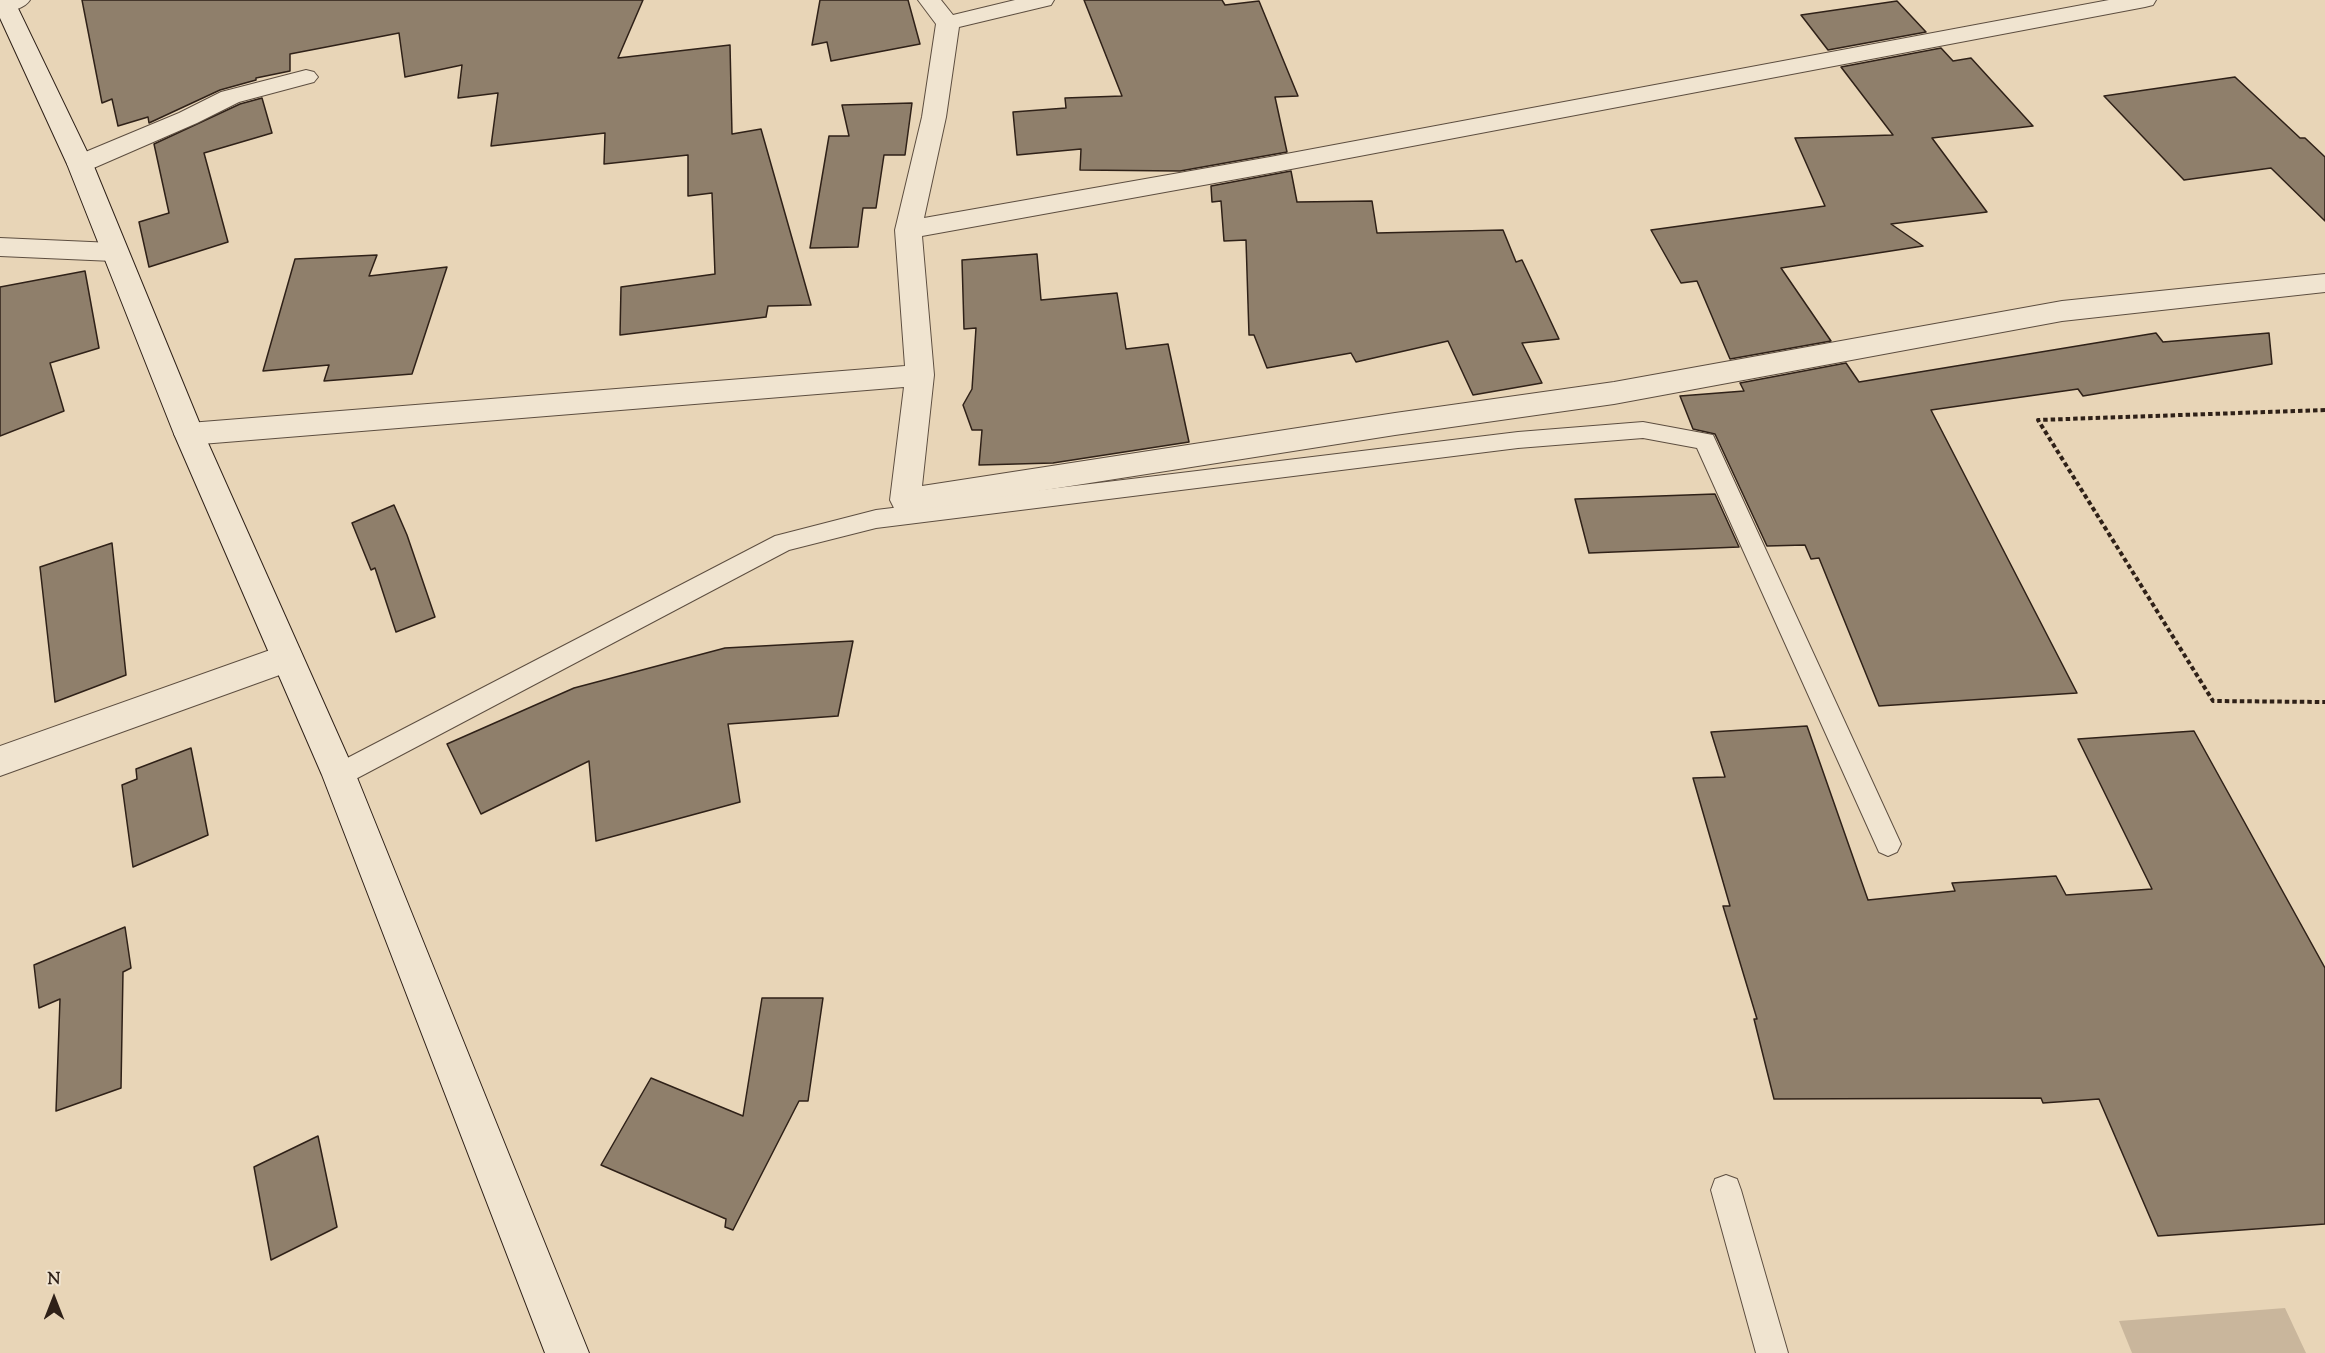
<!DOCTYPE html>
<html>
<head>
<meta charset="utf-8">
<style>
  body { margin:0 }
  #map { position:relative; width:2325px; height:1353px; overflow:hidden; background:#e8d5b7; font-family:"Sorts Mill Goudy",serif }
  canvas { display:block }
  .north { position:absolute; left:24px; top:1269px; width:60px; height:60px; -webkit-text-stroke:4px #f0e4d0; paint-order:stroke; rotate:0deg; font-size:16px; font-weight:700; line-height:24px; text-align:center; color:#2f2118 }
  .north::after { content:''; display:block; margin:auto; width:21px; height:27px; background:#2f2118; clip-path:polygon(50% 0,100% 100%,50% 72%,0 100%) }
</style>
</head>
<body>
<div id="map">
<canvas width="2325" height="1353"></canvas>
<div class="north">N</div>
</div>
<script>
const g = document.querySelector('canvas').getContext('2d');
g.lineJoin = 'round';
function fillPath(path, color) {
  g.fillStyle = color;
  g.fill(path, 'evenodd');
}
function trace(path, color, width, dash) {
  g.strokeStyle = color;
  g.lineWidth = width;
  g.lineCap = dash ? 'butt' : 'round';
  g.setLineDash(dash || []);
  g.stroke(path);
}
fillPath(new Path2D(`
  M2285 1308 2306 1353H2132L2119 1321Z`), '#c9b69c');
const building = new Path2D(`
  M82 0H643L618 58 730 45 732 134 761 129 811 305 768 306 766 317 620 335 621 287 715 274 712 193 688 196V155L604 164 605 133 491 146 498 93 458 98 462 65 405 77 399 33 290 54V71L256 78V80L220 90 149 123 148 117 118 126 112 99 102 103Z
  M820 0H908L920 44 831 61 827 42 812 45Z
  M1084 0H1222L1225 5 1259 1 1298 96 1275 97 1287 152 1180 171 1080 170 1081 149 1017 155 1013 112 1066 108 1065 98 1122 96Z
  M1897 1 1926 32 1828 50 1801 15Z
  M1941 48 1953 61 1971 58 2033 126 1932 138 1987 212 1891 224 1923 246 1781 268 1831 341 1730 359 1697 281 1681 283 1651 230 1825 206 1795 138 1893 135 1841 67Z
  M2235 77 2300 138H2305L2325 157V221L2271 168 2184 180 2104 96Z
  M262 98 272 133 204 153 228 242 149 267 139 222 169 213 154 144 240 104Z
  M912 103 905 155H884L876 208H863L858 247 810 248 829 136H849L842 105Z
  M1291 171 1297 202 1372 201 1377 233 1503 230 1516 262 1522 260 1559 339 1522 343 1542 383 1473 395 1448 341 1356 362 1351 353 1267 368 1254 335H1249L1246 240 1224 241 1221 201 1212 202 1211 186Z
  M1037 254 1041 300 1117 293 1126 349 1168 344 1189 442 1053 463 979 465 982 430H972L963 405 972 389 976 328 964 329 962 260Z
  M377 255 369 276 447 267 412 374 324 381 329 365 263 371 295 259Z
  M85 271 99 348 50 363 64 411 0 436V287Z
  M2156 333 2163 342 2269 333 2272 364 2083 396 2078 389 1931 410 2077 693 1879 706 1819 558 1811 559 1805 545 1767 546 1715 434 1693 429 1680 396 1744 391 1740 383 1846 363 1859 382Z
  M1715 494 1739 547 1589 553 1575 499Z
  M394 505 407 535 435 617 396 632 375 568 371 570 352 523Z
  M112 543 126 675 55 702 40 567Z
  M853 641 838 716 728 724 740 802 596 841 589 761 481 814 447 744 574 688 725 648Z
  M1807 726 1868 900 1955 891 1952 883 2056 876 2066 895 2152 889 2078 739 2194 731 2325 968V1224L2158 1236 2099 1099 2043 1103 2041 1098 1774 1099 1754 1019H1757L1723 906H1730L1693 778 1725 777 1711 732Z
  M191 748 208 835 133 867 122 785 137 779 136 769Z
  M125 927 131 968 123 972 121 1088 56 1111 60 999 39 1008 34 965Z
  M762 998H823L808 1101H799L733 1230 725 1227 726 1219 601 1165 651 1078 743 1116Z
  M318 1136 337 1227 271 1260 254 1167Z`);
fillPath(building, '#8f7f6b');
trace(building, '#2f2118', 1.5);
const lane = new Path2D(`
  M1643 422 1713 435 1901 844 1897 852 1888 856 1879 852 1697 448 1643 438 1518 448 876 528 789 550 348 783 339 786 330 783 326 775 330 767 775 536 876 510 1518 432Z
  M1726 1175 1737 1179 1741 1190 1788 1353H1756L1711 1190 1715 1179Z`);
const street = new Path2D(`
  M0 0H30C25 8 10 13 0 11Z
  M918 0H941L953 15 1015 0H1054L1051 5 959 27 946 117 924 218 1270 157 2109 0H2156L2153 5 2145 7 1270 173 922 236 934 375 922 486 1395 413 1614 382 2062 301 2325 274V292L2062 321 1614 404 1395 435 905 512 894 508 890 500 904 387 189 445 179 442 174 434 179 426 189 423 905 366 895 230 922 117 936 24Z
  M306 70 314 72 318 77 314 82 239 102 197 123 89 170 80 172 71 170 67 164 71 158 179 113 221 92Z
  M0 238 113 243 122 246 126 252 122 258 113 261 0 256Z
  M287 644 299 648 303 658 299 668 0 776V746Z`);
const secondary = new Path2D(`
  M0 0H14L93 164 204 434 356 775 589 1353H545L322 775 174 434 67 164 0 18Z`);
trace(lane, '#5d4e40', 2);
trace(street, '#5d4e40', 2);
trace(secondary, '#2f2118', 2);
trace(new Path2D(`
  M2325 410 2038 420 2213 701 2325 702`), '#2f2118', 4, [4.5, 3]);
fillPath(lane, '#f0e4d0');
fillPath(street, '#f0e4d0');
fillPath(secondary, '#f0e4d0');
</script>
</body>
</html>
